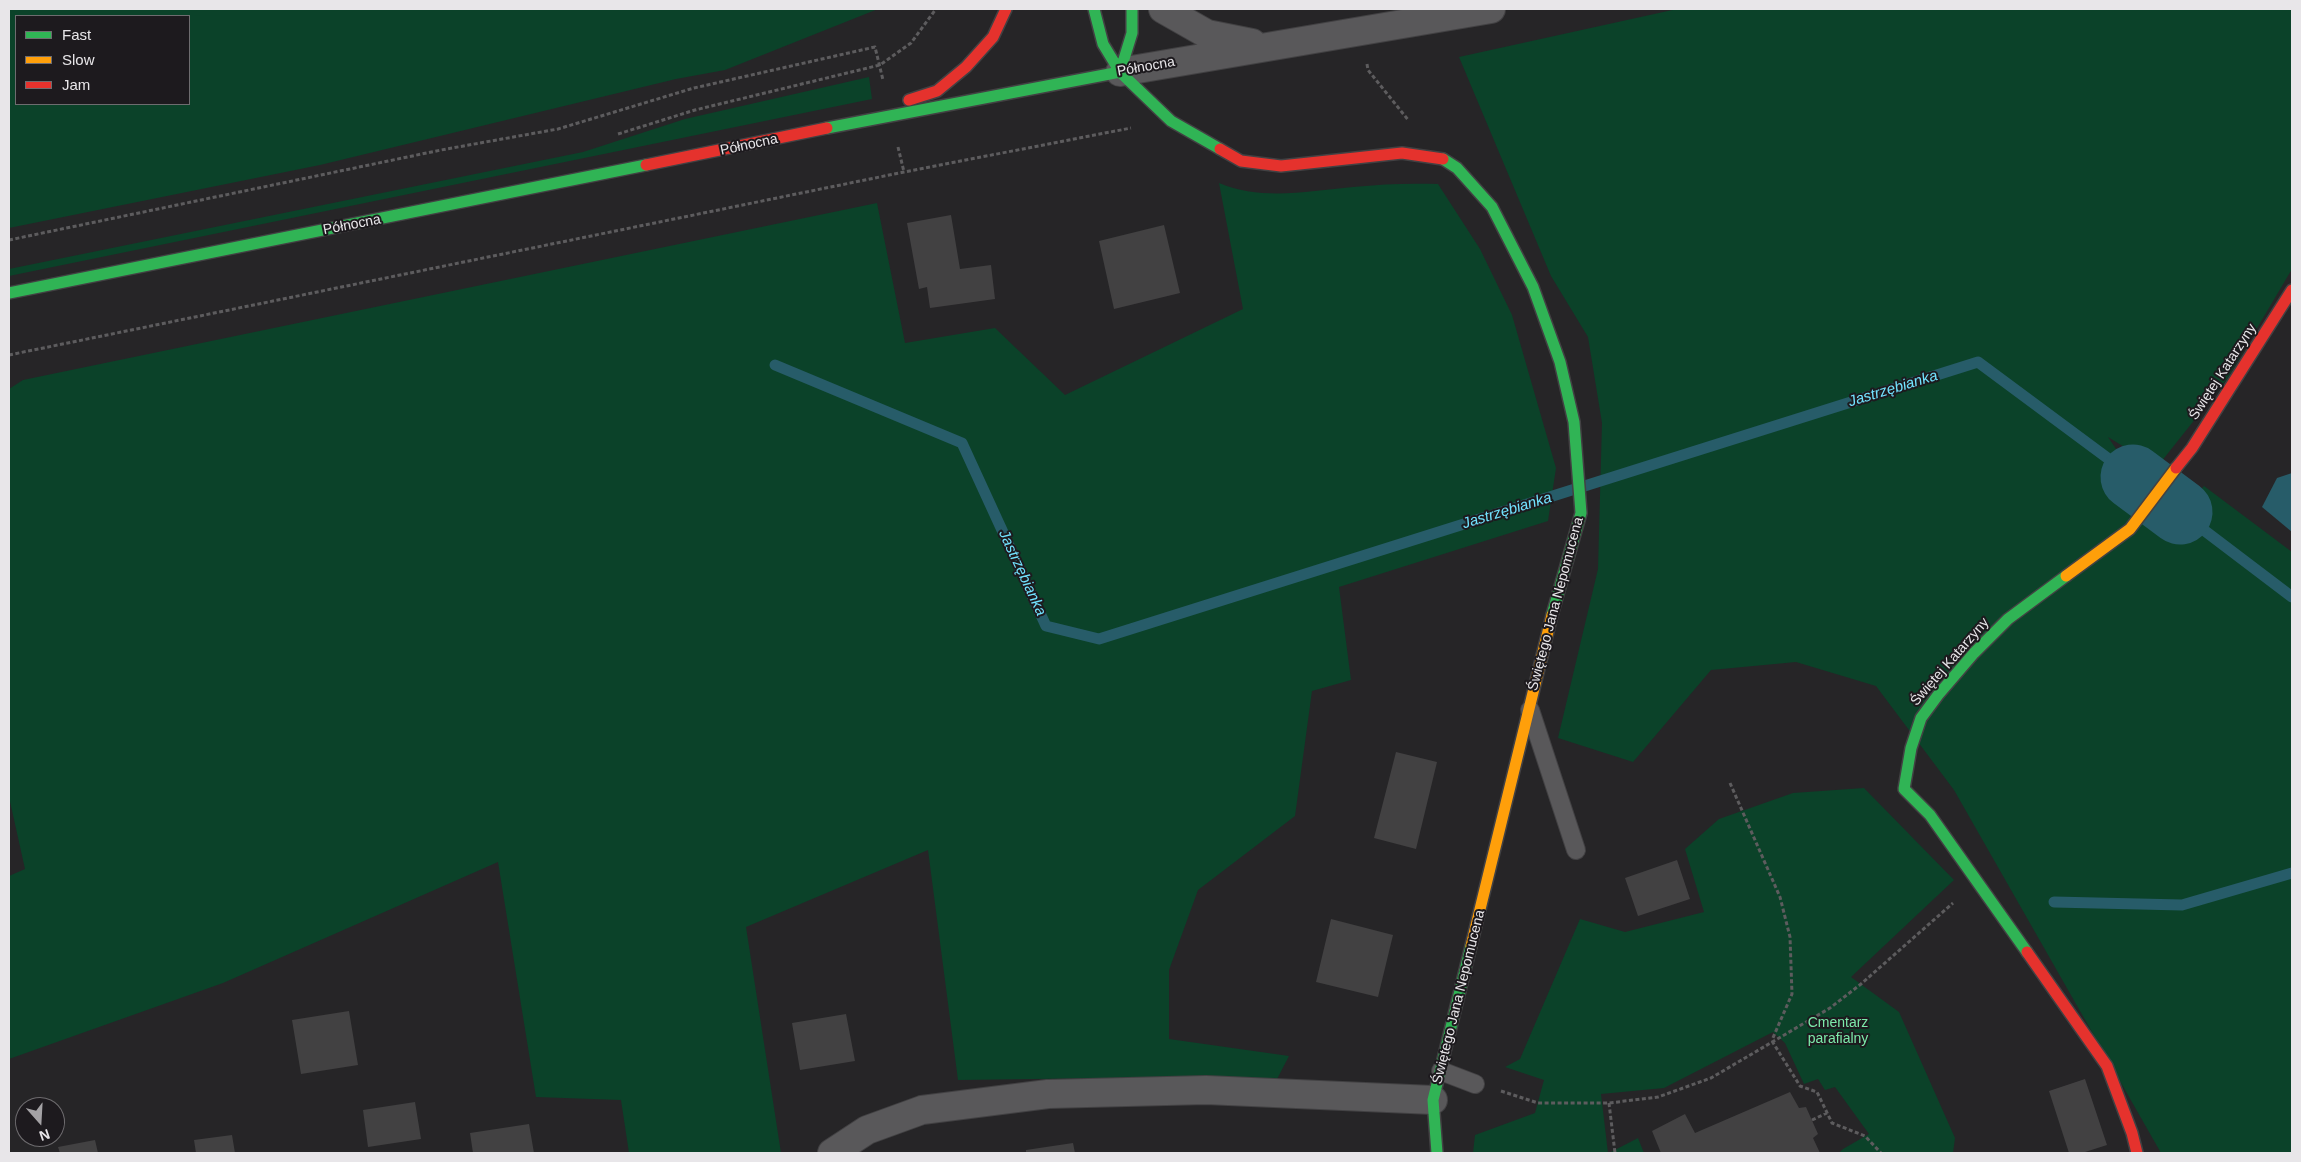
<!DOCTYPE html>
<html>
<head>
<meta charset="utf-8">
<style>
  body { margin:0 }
  #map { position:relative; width:2301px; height:1162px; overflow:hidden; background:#262527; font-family:Helvetica,sans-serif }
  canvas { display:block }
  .frame { position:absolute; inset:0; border:10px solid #e8e6e9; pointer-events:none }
  .legend { position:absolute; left:15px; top:15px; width:175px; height:90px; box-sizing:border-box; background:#1d1a1e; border:1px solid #6e6c6f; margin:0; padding:6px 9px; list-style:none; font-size:15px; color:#e8e6e9 }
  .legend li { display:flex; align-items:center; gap:10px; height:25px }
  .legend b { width:25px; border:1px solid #6e6c6f }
  .north { position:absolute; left:15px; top:1097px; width:50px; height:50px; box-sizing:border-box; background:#1d1a1e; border:1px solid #6e6c6f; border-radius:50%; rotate:161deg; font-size:14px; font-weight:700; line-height:20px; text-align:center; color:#e8e6e9 }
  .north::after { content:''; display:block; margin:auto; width:18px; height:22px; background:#a4a2a5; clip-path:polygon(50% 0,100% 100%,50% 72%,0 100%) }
</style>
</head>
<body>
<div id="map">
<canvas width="2301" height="1162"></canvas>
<div class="frame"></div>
<ul class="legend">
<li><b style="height:6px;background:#30b455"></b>Fast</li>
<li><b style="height:6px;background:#ff9f0a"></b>Slow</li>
<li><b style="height:6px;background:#e5322d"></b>Jam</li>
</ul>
<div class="north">N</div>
</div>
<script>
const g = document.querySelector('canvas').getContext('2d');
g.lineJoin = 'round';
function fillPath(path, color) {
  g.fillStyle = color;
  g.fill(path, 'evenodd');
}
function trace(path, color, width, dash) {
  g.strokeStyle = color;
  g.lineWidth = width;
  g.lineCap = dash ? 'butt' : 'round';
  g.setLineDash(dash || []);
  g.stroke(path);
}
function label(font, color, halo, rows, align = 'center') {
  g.font = font + ' Helvetica,sans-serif';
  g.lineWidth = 4;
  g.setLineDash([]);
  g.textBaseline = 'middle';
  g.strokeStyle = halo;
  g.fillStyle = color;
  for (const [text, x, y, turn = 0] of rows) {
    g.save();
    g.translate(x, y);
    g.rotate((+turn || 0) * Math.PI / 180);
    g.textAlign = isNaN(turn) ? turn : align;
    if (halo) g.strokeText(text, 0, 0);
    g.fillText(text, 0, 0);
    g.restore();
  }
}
fillPath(new Path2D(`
  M9 9H878L725 70 676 79 320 165 9 228ZM16 16H189V104H16Z
  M1677 9H2292V269L2227 379 2157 467 2108 437 2167 525 2204 486 2292 552V1153H2161L1954 790 1876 686 1796 662 1711 670 1633 762 1558 738 1598 569 1602 423 1588 337 1551 276 1459 57Z
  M869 77 872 99 9 276V269L583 152 685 119Z
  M1219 183C1262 201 1308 191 1353 187 1382 184 1409 183 1438 184L1480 249 1512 315 1556 468 1548 521 1339 587 1351 680 1312 691 1295 816 1198 890 1169 970V1039L1289 1056 1275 1083 1184 1077 958 1080 928 850 746 927 781 1153H629L621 1100 536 1097 498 862 223 983 9 1059V876L25 869 9 797V389L23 380 877 203 905 343 995 328 1065 395 1243 309Z
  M1864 788 1954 880 1851 977 1899 1012 1955 1138 1953 1153H1839L1843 1149 1869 1134 1835 1087 1825 1090 1818 1079 1804 1084 1785 1043 1773 1032 1664 1088 1601 1094 1608 1153H1473L1475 1135 1535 1113 1544 1080 1505 1067 1520 1059 1580 919 1625 932 1704 912 1685 849 1719 819 1793 793Z
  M1638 1138 1644 1153H1609Z`), '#0b4229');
fillPath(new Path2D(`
  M2292 473V532L2262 507 2277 478Z`), '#275c69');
trace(new Path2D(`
  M775 365 962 443 1046 626 1099 639 1978 362 2133 477
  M2180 512 2292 597
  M2054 902 2182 905 2292 873`), '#275c69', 11);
trace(new Path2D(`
  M2133 477 2180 512`), '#275c69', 65);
fillPath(new Path2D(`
  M951 215 960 269 991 265 995 299 930 308 927 287 919 289 907 223Z
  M1164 225 1180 293 1114 309 1099 241Z
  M1396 752 1437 762 1416 849 1374 838Z
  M1677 860 1690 899 1638 916 1625 878Z
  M1331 919 1393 935 1378 997 1316 982Z
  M349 1011 358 1065 301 1074 292 1020Z
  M846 1014 855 1061 800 1070 792 1023Z
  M2085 1079 2107 1145 2082 1153H2069L2049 1091Z
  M1790 1092 1799 1108 1806 1107 1818 1134 1813 1138 1820 1153H1661L1652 1131 1685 1114 1695 1133Z
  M415 1102 421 1139 368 1147 363 1110Z
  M529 1124 534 1153H473L470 1133Z
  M232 1135 235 1153H196L194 1140Z
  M95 1140 98 1153H60L58 1147Z
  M1073 1143 1075 1153H1026V1150Z`), '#424142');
const lane = new Path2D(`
  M1530 710 1576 850
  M1441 1071 1475 1084`);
const street = new Path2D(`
  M1163 9 1207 34 1252 43
  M1120 72 1491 9
  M832 1153 867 1130 922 1110 1048 1094 1206 1090 1433 1100`);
const fast = new Path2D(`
  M1094 9 1103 44 1120 72 1132 33V9
  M827 128 1120 72 1171 121 1220 149
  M1443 159 1457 168 1492 207 1533 287 1560 362 1574 422 1581 513 1552 615
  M9 293 646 165
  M2027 952 1930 815 1904 789 1911 748 1921 718 1938 695 1974 653 2008 619 2066 576
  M1437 1153 1433 1100 1471 946`);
const slow = new Path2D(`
  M2066 576 2130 529 2176 468
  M1471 946 1552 615`);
const jam = new Path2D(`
  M909 100 937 91 966 67 993 37 1006 9
  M1220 149 1241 161 1281 166 1402 153 1443 159
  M646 165 827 128
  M2176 468 2192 448 2292 290
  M2027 952 2107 1066 2132 1133 2137 1153`);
trace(lane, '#424143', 20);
trace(street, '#424143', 30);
trace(fast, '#424143', 14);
trace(slow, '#424143', 14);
trace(jam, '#424143', 14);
trace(new Path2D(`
  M1367 64 1368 70 1409 121
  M618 134 695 110 880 65 911 43 936 9
  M898 147 904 172
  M9 240 441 150 558 129 694 88 875 47 883 80
  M9 355 904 172 1131 128
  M1730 783 1780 897 1790 937 1792 994 1772 1040
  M1772 1041 1800 1086 1817 1092 1832 1123 1865 1136 1881 1153
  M1501 1091 1538 1103H1609L1658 1097 1711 1078 1830 1008 1861 984 1953 903
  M1609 1103 1615 1153
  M1812 1120 1827 1113`), '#5d5c5e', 3, [4, 2.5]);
trace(lane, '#59585a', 18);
trace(street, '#59585a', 28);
trace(fast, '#30b455', 11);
trace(slow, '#ff9f0a', 11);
trace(jam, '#e5322d', 11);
label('14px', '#e8e6e9', '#1d1a1e', [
  ["Północna",1146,67,-10],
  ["Północna",749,145,-12],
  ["Północna",352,225,-11],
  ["Świętej Katarzyny",2223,372,-57],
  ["Świętego Jana Nepomucena",1556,604,-75],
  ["Świętej Katarzyny",1950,662,-49],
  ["Świętego Jana Nepomucena",1459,997,-76]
]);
label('14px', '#7debab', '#1d1a1e', [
  ["Cmentarz",1838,1023],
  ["parafialny",1838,1039]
]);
label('italic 15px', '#72e3ff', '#1d1a1e', [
  ["Jastrzębianka",1893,389,-17],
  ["Jastrzębianka",1507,511,-17],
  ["Jastrzębianka",1022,573,65]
]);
</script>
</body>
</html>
